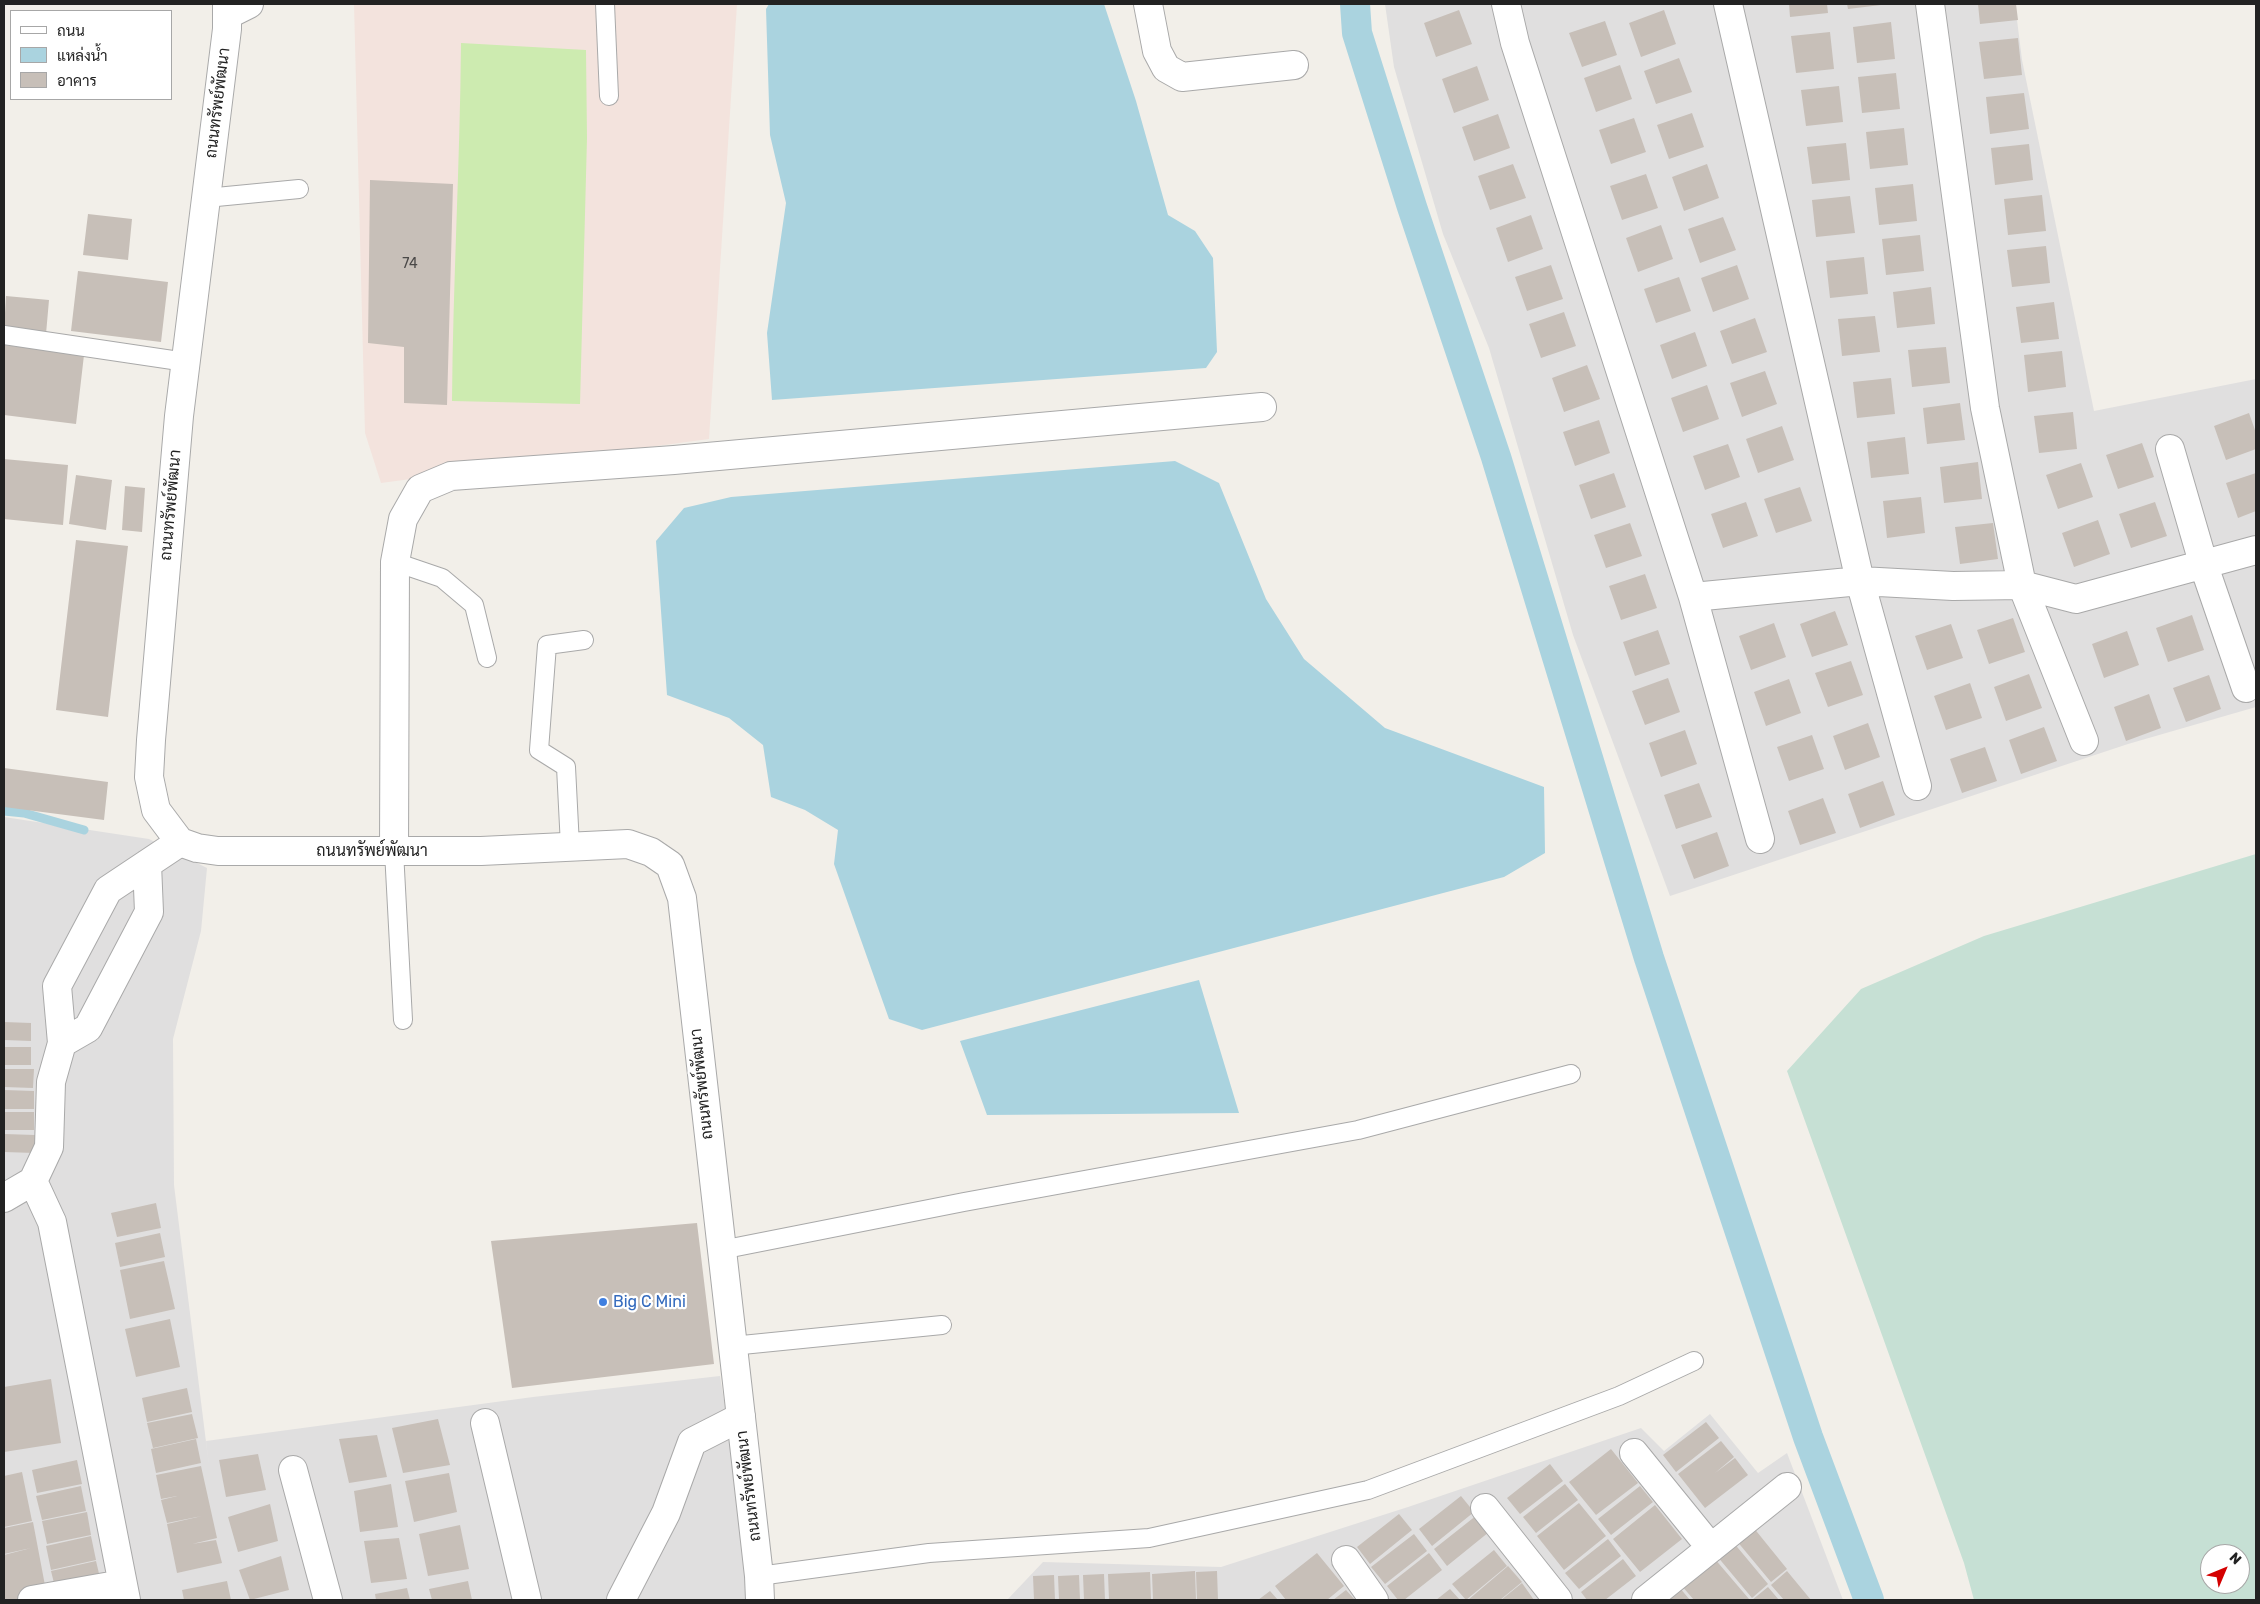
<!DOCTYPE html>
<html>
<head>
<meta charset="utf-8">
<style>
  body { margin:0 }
  #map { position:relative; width:2260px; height:1604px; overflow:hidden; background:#f2efe9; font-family:Rubik,Sarabun,sans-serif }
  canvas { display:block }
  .frame { position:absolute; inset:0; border:5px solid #222; pointer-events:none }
  .legend { position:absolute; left:10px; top:10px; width:162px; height:90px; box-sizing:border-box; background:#fff; border:1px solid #a7a7a7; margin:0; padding:6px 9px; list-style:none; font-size:15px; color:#222 }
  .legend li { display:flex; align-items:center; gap:10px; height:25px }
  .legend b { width:25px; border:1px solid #a7a7a7 }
  .north { position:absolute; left:2200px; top:1544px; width:50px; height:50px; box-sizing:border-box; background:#fff; border:1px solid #a7a7a7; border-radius:50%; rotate:45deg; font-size:14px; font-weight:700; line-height:20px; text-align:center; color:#222 }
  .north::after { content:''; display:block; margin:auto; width:18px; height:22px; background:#d40000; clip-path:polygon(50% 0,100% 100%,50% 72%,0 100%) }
</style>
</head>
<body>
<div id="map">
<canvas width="2260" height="1604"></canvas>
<div class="frame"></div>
<ul class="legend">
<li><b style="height:6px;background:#fff"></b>ถนน</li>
<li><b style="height:14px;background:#aad3df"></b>แหล่งน้ำ</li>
<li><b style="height:14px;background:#c7bfb8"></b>อาคาร</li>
</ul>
<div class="north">N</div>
</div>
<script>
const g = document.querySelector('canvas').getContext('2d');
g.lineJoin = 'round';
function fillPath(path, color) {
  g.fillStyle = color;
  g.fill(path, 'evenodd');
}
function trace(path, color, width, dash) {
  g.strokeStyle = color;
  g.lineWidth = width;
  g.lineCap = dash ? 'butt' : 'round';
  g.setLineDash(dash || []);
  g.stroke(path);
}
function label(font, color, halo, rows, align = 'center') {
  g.font = font + ' Rubik,Sarabun,sans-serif';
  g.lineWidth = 4.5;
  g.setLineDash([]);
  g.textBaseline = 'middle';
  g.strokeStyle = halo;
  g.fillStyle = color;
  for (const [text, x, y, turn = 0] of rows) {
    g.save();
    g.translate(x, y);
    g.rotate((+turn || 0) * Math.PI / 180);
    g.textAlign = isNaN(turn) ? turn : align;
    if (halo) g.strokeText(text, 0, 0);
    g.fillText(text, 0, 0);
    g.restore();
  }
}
fillPath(new Path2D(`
  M1385 4H2015L2022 60 2094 411 2256 379V707L2128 744 1670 896 1573 635 1489 348 1443 234 1394 67Z
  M4 817 149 839 207 868 201 931 173 1039 174 1185 209 1466 206 1441 533 1397 720 1376 752 1573 750 1600H4Z
  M1710 1414 1758 1473 1787 1453 1843 1600H1007L1043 1562 1221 1567 1408 1507 1641 1428 1664 1451Z`), '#e0dfdf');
fillPath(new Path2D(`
  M354 4H737L709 439 381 483 365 433Z`), '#f3e3dd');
fillPath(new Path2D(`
  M461 43 586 50 587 138 580 404 452 401C453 281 460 163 461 43Z`), '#cdebb0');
fillPath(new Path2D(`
  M2256 854V1600H1974L1964 1563 1787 1071 1861 989 1984 936ZM2210 1554H2240V1584H2210Z`), '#c6e0d4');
fillPath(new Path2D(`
  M769 4H1104L1136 101 1168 215 1195 231 1213 258 1217 352 1206 368 772 400 767 333 786 203 770 135 766 9Z
  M1175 461 1219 483 1266 599 1304 659 1385 728 1544 787 1545 853 1504 877 922 1030 889 1019 834 864 838 830 805 810 771 797 763 745 729 718 667 695 656 541 684 508 731 497Z
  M1199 980 1239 1113 987 1115 960 1041Z`), '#aad3df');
trace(new Path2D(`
  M4 811 24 813 84 830`), '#aad3df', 9);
trace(new Path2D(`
  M1355 4 1357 33 1412 207 1496 457 1649 958 1808 1437 1869 1600`), '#aad3df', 30);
fillPath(new Path2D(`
  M1789 4H1827L1828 13 1790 17Z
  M1847 4H1881V5L1848 9Z
  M1978 4H2016L2018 20 1980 24Z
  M1459 10 1472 44 1436 57 1424 23Z
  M1664 10 1676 44 1641 57 1629 23Z
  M1605 21 1617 55 1582 67 1569 33Z
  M1891 22 1895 59 1857 63 1853 27Z
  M1830 32 1834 69 1796 73 1791 36Z
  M2018 38 2022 75 1984 79 1979 42Z
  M1679 58 1692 92 1656 104 1644 71Z
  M1620 65 1632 99 1596 112 1584 78Z
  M1477 66 1489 100 1454 113 1442 79Z
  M1896 73 1900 109 1862 113 1858 77Z
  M1839 86 1843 122 1806 126 1801 90Z
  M2024 93 2029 129 1990 134 1986 97Z
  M1692 113 1704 147 1669 159 1657 125Z
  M1498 114 1510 148 1474 161 1462 127Z
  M1634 118 1646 152 1611 164 1599 130Z
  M1904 128 1908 165 1870 169 1866 132Z
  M1846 143 1850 180 1812 184 1807 147Z
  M2029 144 2033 180 1995 185 1991 148Z
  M1513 164 1526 198 1490 210 1478 176Z
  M1707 164 1719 198 1684 211 1672 177Z
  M1646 174 1658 208 1622 220 1610 186Z
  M370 180 453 184 447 405 404 403V347L368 343Z
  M1913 184 1917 221 1879 225 1875 188Z
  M2042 195 2046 231 2008 235 2004 199Z
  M1850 196 1855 233 1816 237 1812 200Z
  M88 214 132 219 128 260 83 255Z
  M1531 215 1543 249 1508 262 1496 228Z
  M1723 217 1736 250 1700 263 1688 229Z
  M1661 225 1673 259 1638 272 1626 238Z
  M1920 235 1924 271 1886 275 1882 239Z
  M2046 246 2050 283 2012 287 2007 250Z
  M1864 257 1868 294 1830 298 1826 261Z
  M1551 265 1563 299 1527 311 1515 277Z
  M1737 265 1749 299 1713 312 1701 278Z
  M78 271 168 282 161 342 71 331Z
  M1679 277 1691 311 1656 323 1644 289Z
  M1931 287 1935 324 1897 328 1893 292Z
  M6 296 49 300 46 334 4 330Z
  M2054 302 2059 339 2021 343 2016 307Z
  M1564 312 1576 346 1541 358 1529 324Z
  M1875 316 1880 352 1842 356 1838 319Z
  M1755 318 1767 352 1732 364 1720 331Z
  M1695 332 1707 366 1672 379 1660 345Z
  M5 345 84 355 76 424 4 415Z
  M1946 347 1950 383 1912 387 1908 350Z
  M2062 351 2066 387 2028 392 2024 355Z
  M1587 365 1600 399 1564 412 1552 378Z
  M1765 371 1777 404 1742 417 1730 383Z
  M1891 378 1895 414 1857 418 1853 382Z
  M1707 385 1719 419 1683 432 1671 398Z
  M1960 403 1965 440 1927 444 1923 408Z
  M2073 412 2077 449 2039 453 2034 416Z
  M2249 413 2256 433V449L2226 460 2214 426Z
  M1599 420 1610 453 1575 466 1563 432Z
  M1782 426 1794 460 1758 473 1746 439Z
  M1905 437 1909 474 1871 478 1867 442Z
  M2142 443 2154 477 2118 489 2106 455Z
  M1728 444 1740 477 1705 490 1693 456Z
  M4 459 68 465 63 525 4 519Z
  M1978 462 1982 499 1944 503 1940 467Z
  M2081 463 2093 497 2058 509 2046 475Z
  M1614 473 1626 507 1591 519 1579 485Z
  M2256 473V511L2238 518 2226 483Z
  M76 475 112 480 106 530 69 524Z
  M125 486 145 488 142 532 122 530Z
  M1800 487 1812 521 1776 533 1764 499Z
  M1921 497 1925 533 1887 538 1883 501Z
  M1746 502 1758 536 1723 548 1711 514Z
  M2155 502 2167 536 2131 548 2119 514Z
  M2098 520 2110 554 2074 567 2062 533Z
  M1630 523 1642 556 1606 568 1594 535Z
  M1993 523 1998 559 1960 564 1955 527Z
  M76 540 128 546 108 717 56 710Z
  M1645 574 1657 608 1621 620 1609 586Z
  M1835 611 1848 645 1812 657 1800 624Z
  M2192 615 2204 650 2168 662 2156 628Z
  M2013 618 2025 652 1989 664 1977 630Z
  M1774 623 1786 657 1751 670 1739 636Z
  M1951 624 1963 658 1927 670 1915 636Z
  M1658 630 1670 664 1635 676 1623 642Z
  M2127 631 2139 665 2104 678 2092 644Z
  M1851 661 1863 695 1828 707 1815 673Z
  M2029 674 2042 708 2006 721 1994 687Z
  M2209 675 2221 709 2186 722 2173 688Z
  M1668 678 1680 712 1645 725 1632 691Z
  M1789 679 1801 713 1766 726 1754 692Z
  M1970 683 1982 718 1946 730 1934 696Z
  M2149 694 2161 728 2126 741 2114 707Z
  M1868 723 1880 757 1845 770 1833 736Z
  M2044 727 2057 761 2021 774 2009 740Z
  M1685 730 1697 764 1661 777 1649 743Z
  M1812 735 1824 769 1789 781 1777 747Z
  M1985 747 1997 781 1962 793 1950 759Z
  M4 768 108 782 104 820 4 807Z
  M1883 781 1895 815 1860 828 1848 794Z
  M1699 783 1712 817 1676 829 1664 795Z
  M1823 798 1836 833 1800 845 1788 811Z
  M1717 832 1729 866 1694 879 1681 845Z
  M4 1022 31 1023V1041L4 1040Z
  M4 1047H31V1065H4Z
  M4 1069H34L33 1088 4 1087Z
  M4 1090 34 1091V1109H4Z
  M4 1112H34V1130H4Z
  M4 1134 35 1135V1153L4 1152Z
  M156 1203 161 1228 117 1237 111 1213Z
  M697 1223 714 1364 512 1388 491 1241Z
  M160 1233 165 1257 120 1267 115 1243Z
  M164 1261 175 1309 130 1319 120 1270Z
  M170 1319 180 1367 136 1377 125 1329Z
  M51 1379 61 1443 4 1452V1387Z
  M187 1388 192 1412 147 1422 142 1398Z
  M192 1414 198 1438 153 1448 147 1423Z
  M438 1419 450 1465 403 1473 392 1428Z
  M1706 1422 1719 1438 1676 1472 1663 1455Z
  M377 1435 387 1477 349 1483 339 1439Z
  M196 1439 201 1463 156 1473 151 1449Z
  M1721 1441 1734 1457 1715 1473 1735 1458 1748 1475 1705 1508 1678 1474Z
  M1611 1449 1638 1483 1596 1515 1569 1482Z
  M258 1454 266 1490 226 1497 219 1460Z
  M77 1460 82 1484 37 1493 32 1470Z
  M1550 1464 1563 1481 1520 1514 1507 1498Z
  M201 1466 217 1538 192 1544 216 1540 222 1563 177 1573 167 1524 202 1516 167 1523 161 1500 177 1496 161 1499 156 1475Z
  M22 1472 32 1521 4 1527V1476Z
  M449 1473 457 1512 414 1522 405 1481Z
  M391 1484 398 1527 360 1532 354 1491Z
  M1565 1484 1578 1500 1536 1533 1523 1517Z
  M81 1486 86 1511 42 1520 36 1496Z
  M1640 1486 1653 1502 1611 1535 1598 1519Z
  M1461 1496 1474 1512 1432 1546 1419 1529Z
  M1579 1503 1606 1536 1564 1570 1537 1536Z
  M270 1504 278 1541 238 1552 228 1517Z
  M1655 1505 1682 1539 1640 1572 1613 1539Z
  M87 1512 91 1535 47 1544 42 1521Z
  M1399 1514 1412 1530 1370 1564 1357 1547Z
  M1477 1515 1489 1532 1447 1566 1434 1549Z
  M33 1522 47 1596 28 1600H4V1555L31 1548 4 1554V1528Z
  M460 1525 469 1569 428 1576 419 1534Z
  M1753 1527 1787 1569 1771 1582 1736 1540Z
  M1414 1534 1427 1551 1385 1584 1371 1567Z
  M91 1536 96 1560 51 1570 46 1546Z
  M399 1538 407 1579 371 1583 364 1541Z
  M1608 1539 1621 1556 1579 1589 1565 1573Z
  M1733 1542 1768 1584 1752 1598 1717 1556Z
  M1494 1550 1507 1566 1466 1600 1452 1584Z
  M1317 1553 1344 1586 1327 1600H1286L1275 1586Z
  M1429 1553 1442 1570 1404 1600H1398L1387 1586Z
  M281 1556 289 1590 250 1600 239 1570Z
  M1714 1558 1749 1599 1694 1600 1681 1585Z
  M1623 1559 1636 1576 1605 1600H1587L1581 1592Z
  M96 1561 102 1586 57 1595 51 1571Z
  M1508 1566 1522 1582 1500 1600H1468Z
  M1195 1571 1196 1600H1153L1152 1574Z
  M1217 1571 1218 1600H1197L1196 1572Z
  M1787 1571 1811 1600H1784L1771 1585Z
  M1150 1572 1151 1600H1109L1108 1574Z
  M1104 1574 1105 1600H1084L1083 1575Z
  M1054 1575 1055 1600H1034L1033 1576Z
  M1079 1575 1080 1600H1059L1058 1576Z
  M227 1581 231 1600H184L182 1590Z
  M468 1581 472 1600H432L429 1589Z
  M1522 1583 1534 1600H1501Z
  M1679 1587 1690 1600H1662Z
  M1768 1587 1779 1600H1752Z
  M407 1588 410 1600H376L375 1594Z
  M1450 1589 1460 1600H1436Z
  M1346 1590 1355 1600H1333Z
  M1270 1591 1278 1600H1258Z`), '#c7bfb8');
const service = new Path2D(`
  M605 4 609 96
  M206 198 299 189
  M4 335 186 362
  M395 562 442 578 474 605 487 658
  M570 846 566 767 539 750 547 645 584 640
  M394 851 403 1020
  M721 1250 964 1202 1358 1130 1571 1074
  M732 1346 942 1325
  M759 1576 929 1553 1149 1538 1368 1490 1619 1396 1694 1361`);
const minor = new Path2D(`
  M1148 4 1157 51 1166 68 1182 77 1294 65
  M1506 4 1515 43 1693 597 1760 839
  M1728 4 1860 581 1917 786
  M1930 4 1985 408 2022 585 2084 741
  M227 15 249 4
  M2170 449 2204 566 2246 688
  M1693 597 1860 581 1953 586 2022 585 2076 599 2256 550
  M394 851 395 562 403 519 420 489 451 476 674 460 1262 407
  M147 864 149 912 88 1028 62 1043 57 986 108 890 180 842
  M33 1181 52 1222 126 1600
  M4 1198 33 1181 49 1147 51 1082 62 1043
  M485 1423 527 1600
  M1634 1453 1711 1548
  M293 1470 328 1600
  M1485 1508 1558 1600
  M1346 1560 1374 1600
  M32 1600 122 1584
  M621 1600 666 1513 692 1442 741 1417
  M1646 1600 1787 1487`);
const tertiary = new Path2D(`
  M227 4V29L179 416 151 740 149 777 156 810 180 842 197 848 218 851H481L628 844 651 852 670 865 682 898 759 1576 760 1600`);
trace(service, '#a9a9a9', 20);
trace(minor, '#a9a9a9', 30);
trace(tertiary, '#a9a9a9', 30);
trace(service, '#fff', 18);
trace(minor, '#fff', 28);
trace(tertiary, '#fff', 28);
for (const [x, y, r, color] of [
  [603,1302,5,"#3f7fe0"]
]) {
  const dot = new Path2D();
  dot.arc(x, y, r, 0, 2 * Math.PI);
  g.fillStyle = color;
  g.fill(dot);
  trace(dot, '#fff', 2);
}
label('14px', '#4b4948', null, [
  ["74",410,264]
]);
label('16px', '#222', '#fff', [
  ["ถนนทรัพย์พัฒนา",218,103,-83],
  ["ถนนทรัพย์พัฒนา",171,505,-85],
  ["ถนนทรัพย์พัฒนา",372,851],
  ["ถนนทรัพย์พัฒนา",702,1084,-96],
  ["ถนนทรัพย์พัฒนา",749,1486,-97]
]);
label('16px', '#366cbe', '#fff', [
  ["Big C Mini",613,1302]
], 'left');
</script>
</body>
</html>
